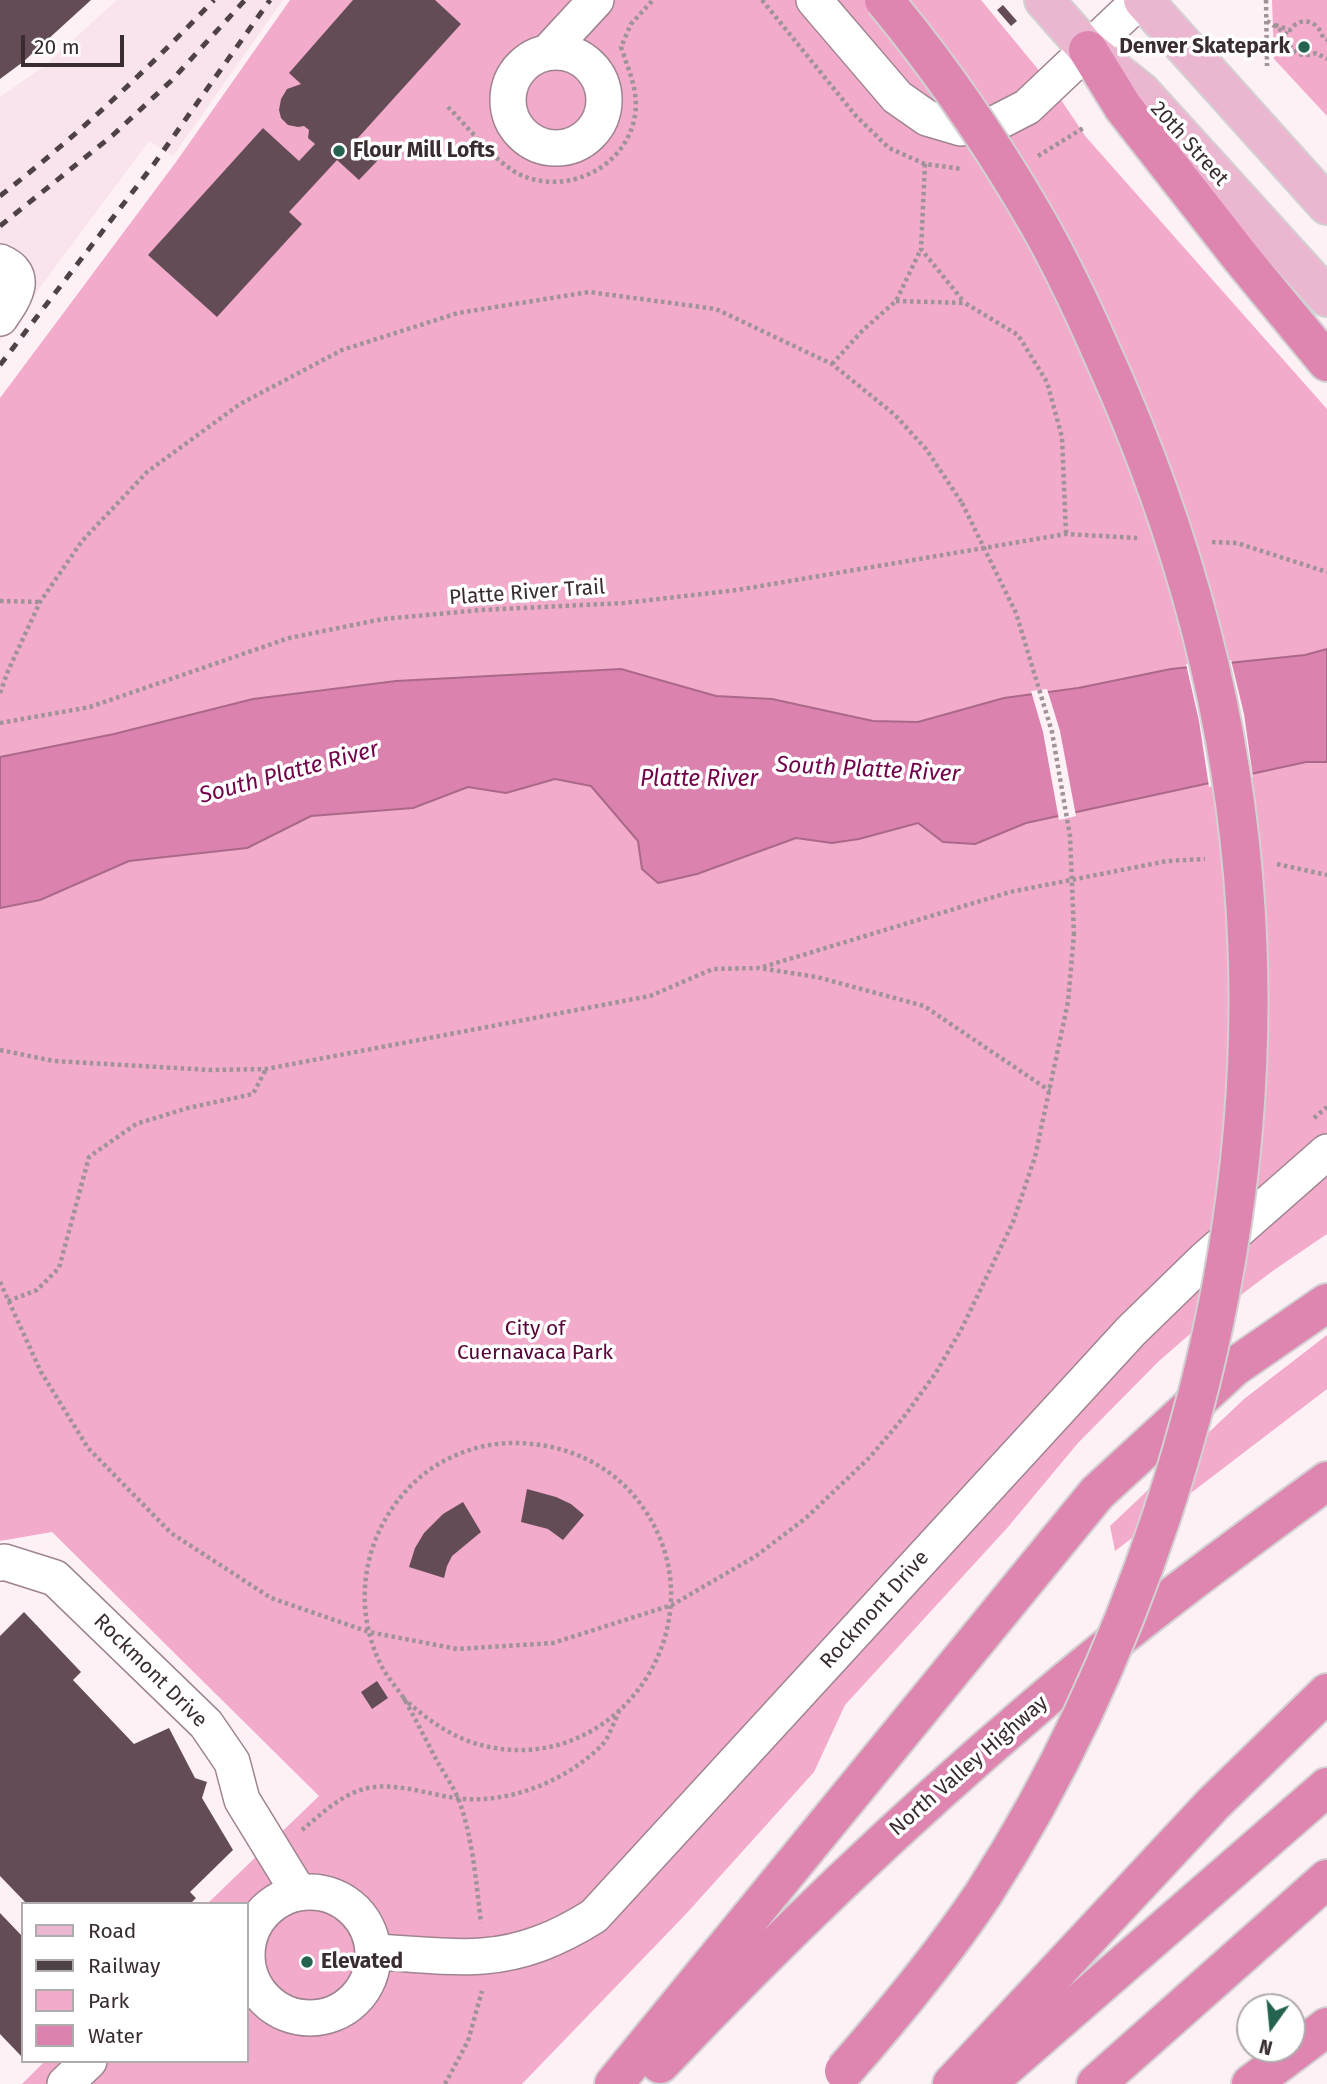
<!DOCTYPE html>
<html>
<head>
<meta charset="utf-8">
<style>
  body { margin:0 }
  #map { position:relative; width:1327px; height:2084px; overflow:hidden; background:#fdf1f6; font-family:"Fira Sans",sans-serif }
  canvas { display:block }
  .legend { position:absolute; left:21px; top:1902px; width:228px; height:161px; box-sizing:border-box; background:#fff; border:2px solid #b0abad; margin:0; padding:9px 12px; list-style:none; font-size:21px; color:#392d32 }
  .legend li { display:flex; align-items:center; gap:14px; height:35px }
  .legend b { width:35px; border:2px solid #b0abad }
  .north { position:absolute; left:1236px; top:1993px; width:70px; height:70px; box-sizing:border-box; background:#fff; border:2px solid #b0abad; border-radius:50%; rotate:195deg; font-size:19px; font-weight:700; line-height:28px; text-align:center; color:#392d32 }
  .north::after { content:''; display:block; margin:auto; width:24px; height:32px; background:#246350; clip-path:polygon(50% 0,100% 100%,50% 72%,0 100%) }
  .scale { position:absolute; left:21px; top:35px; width:103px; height:32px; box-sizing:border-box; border:4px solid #392d32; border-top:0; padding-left:9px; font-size:21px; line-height:24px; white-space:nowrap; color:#392d32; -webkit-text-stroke:5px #fff; paint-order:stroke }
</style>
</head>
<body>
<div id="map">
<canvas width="1327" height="2084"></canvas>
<ul class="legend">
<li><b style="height:9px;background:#ebb6d0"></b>Road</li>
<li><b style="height:9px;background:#4e4247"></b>Railway</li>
<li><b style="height:19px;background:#f3abcc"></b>Park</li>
<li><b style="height:19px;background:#db83ae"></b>Water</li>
</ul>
<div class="north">N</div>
<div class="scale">20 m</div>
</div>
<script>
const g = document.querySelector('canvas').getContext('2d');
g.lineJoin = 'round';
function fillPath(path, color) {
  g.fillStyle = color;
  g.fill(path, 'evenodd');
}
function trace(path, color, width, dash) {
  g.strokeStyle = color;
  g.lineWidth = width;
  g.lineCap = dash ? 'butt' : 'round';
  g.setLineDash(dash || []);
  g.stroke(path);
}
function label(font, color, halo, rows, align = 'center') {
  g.font = font + ' "Fira Sans",sans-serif';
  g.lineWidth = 7;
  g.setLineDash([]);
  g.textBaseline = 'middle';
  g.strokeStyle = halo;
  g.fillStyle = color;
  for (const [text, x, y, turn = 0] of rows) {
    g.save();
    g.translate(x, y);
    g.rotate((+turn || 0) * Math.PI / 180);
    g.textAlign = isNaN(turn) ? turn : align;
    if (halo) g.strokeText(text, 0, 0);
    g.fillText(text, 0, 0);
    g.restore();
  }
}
fillPath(new Path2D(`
  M117 0H283L173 156 149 141 0 341V97L43 67Z`), '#f9e3ec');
fillPath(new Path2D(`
  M290 0H981L1051 85 1086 137 1327 409V649L1305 655 1171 669 1078 688 1004 698 918 722 873 721 772 699 716 696 621 669 396 681 253 699 114 734 0 757V398L176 162Z
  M1272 0H1327V116L1274 59Z
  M1306 762H1327V1234L1274 1270 1197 1328 1159 1361 1078 1443 1008 1527 845 1705 814 1772 686 1914 522 2084H22L45 2061H247V1904H207L319 1796 52 1532 0 1541V908L40 900 129 861 247 848 311 816 413 808 468 787 506 793 555 779 591 786 638 841 642 869 697 874 796 838 832 843 859 839 918 823 943 842 975 844 1026 823Z
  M1327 1335V1389L1115 1551 1110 1526 1244 1399Z`), '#f3abcc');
const water = new Path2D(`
  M1327 649V762H1306L1026 823 975 844 943 842 918 823 859 839 832 843 796 838 697 874 658 883 642 869 638 841 591 786 555 779 506 793 468 787 413 808 311 816 247 848 129 861 40 900 0 908V757L114 734 253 699 396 681 621 669 716 696 772 699 873 721 918 722 1004 698 1078 688 1171 669 1305 655Z`);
fillPath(water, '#db83ae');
trace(water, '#aa6989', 2);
fillPath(new Path2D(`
  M1231 660 1244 714 1253 777 1209 787 1199 721 1186 664Z
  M1047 689 1060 731 1076 816 1059 820 1043 732 1031 691Z`), '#fdf1f6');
fillPath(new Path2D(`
  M0 0H91L23 62 0 79Z
  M353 0H435L461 24 357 139 379 159 359 180 337 160 289 212 302 224 217 317 148 255 263 128 299 161 315 144 308 138 309 130 304 126 298 127 288 125 281 118 279 110 281 99 287 89 301 84 289 73Z
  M1003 5 1017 21 1011 26 997 10Z
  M527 1489 556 1497 571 1504 584 1515 563 1540 548 1529 521 1522Z
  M463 1502 481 1532 452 1556 447 1566 444 1578 409 1567 415 1548 424 1533 443 1514Z
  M24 1612 81 1672 73 1680 134 1744 169 1728 195 1778 207 1782 202 1798 233 1850 190 1892 196 1898 190 1904H27L0 1876V1636Z
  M377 1681 388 1698 372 1709 361 1692Z
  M0 1913 23 1937V2058L0 2034Z`), '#634c56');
const minor = new Path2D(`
  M814 0 897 97 927 118 961 128 994 124 1027 107 1140 0
  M548 52 596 0
  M508 100a48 48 0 1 1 96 0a48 48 0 1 1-96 0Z
  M0 262C31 275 13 299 0 318
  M0 1563 4 1562 55 1578 206 1724 232 1762 242 1800 299 1893
  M247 1955a63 63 0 1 1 126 0a63 63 0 1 1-126 0Z
  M374 1952C407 1953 451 1959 483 1956 524 1953 559 1938 594 1916L1131 1331 1204 1260 1327 1152
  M65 2084 89 2061`);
const major = new Path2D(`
  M1044 0 1088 50 1141 92 1327 297
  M1143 0 1327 205`);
const highway = new Path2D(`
  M1088 50 1123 107 1242 259 1327 362
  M660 2064C778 1939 903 1820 1033 1709 1127 1628 1227 1554 1327 1481
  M614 2084 1097 1493 1234 1367 1327 1303
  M952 2084 1213 1804 1327 1693
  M986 2084 1327 1787
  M1096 2084 1327 1879
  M1251 2084 1327 2027`);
trace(minor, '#9f8490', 38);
trace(major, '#d3d1d2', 42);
trace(highway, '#d3d1d2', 42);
trace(new Path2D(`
  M762 0 856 116 889 148 925 164 962 169
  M1266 0 1267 66
  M1267 21 1288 35C1288 52 1301 59 1316 53L1327 59
  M1275 25 1290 30C1301 15 1319 21 1323 38L1327 40
  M448 107C469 128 497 165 523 176 570 195 627 166 635 115 639 91 628 69 621 47L631 24 653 0
  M1038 156 1085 127
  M925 164 921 249 964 302
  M896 301 965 303 1018 335 1047 382 1062 437 1066 534
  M832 364 863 330 896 301 921 249
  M1212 542 1237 543 1327 572
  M0 601 40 602
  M0 693 8 671 40 602 82 541 147 472 240 404 342 350 458 313 589 292 716 309 832 364 895 415 926 449 962 503
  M0 723 90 707 289 638 383 619 481 610 624 603 737 590 1066 534 1137 538
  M1277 864 1327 875
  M763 967 1010 892 1167 861 1205 859
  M0 1050 54 1061 211 1070 266 1069 650 996 713 969 759 968 817 977 924 1006 1050 1091
  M1314 1118 1327 1107
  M0 1282 41 1372 88 1448 171 1533 271 1598 369 1632 457 1649 553 1643 672 1605 756 1556 806 1518 870 1457 903 1418 935 1374 961 1330 1013 1222 1035 1157 1068 1002 1074 934
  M8 1301 37 1290 59 1268 89 1157 136 1124 188 1108 253 1094 266 1069
  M403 1698C423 1716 443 1731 468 1741 613 1792 734 1617 635 1497 606 1462 563 1444 518 1443 475 1442 433 1460 405 1492 362 1540 352 1609 382 1667 388 1678 396 1687 403 1697 415 1718 426 1740 437 1761 444 1773 452 1785 458 1798 473 1837 476 1882 481 1923
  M302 1830C320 1815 341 1795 364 1789 392 1781 427 1794 455 1798 507 1805 565 1782 602 1745 609 1737 614 1722 619 1712
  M445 2084 468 2041 482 1991`), '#9f9398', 4.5, [3.5, 3.5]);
trace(minor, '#fff', 35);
trace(major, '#ebb6d0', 38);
trace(highway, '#de86b0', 38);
trace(new Path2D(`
  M0 196C78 135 146 71 214 0
  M0 226 113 135 171 81 245 0
  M0 365 154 164 270 0`), '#4e4247', 5, [9, 9]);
const highwayBridge = new Path2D(`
  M844 2071C894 2014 942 1956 984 1893 1060 1775 1118 1647 1162 1515 1289 1131 1278 759 1117 387 1090 325 1062 262 1027 204 985 133 937 64 884 0`);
trace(highwayBridge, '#d3d1d2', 42, []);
trace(new Path2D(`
  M962 503 1016 613 1052 732 1070 836 1074 934`), '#9f9398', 4.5, [3.5, 3.5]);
trace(highwayBridge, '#de86b0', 38);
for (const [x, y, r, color] of [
  [1304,47,7,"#246350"],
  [339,151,7,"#246350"],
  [307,1962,7,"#246350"]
]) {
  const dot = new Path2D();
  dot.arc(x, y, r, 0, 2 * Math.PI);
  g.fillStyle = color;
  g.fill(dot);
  trace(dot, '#fff', 2.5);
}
label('bold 21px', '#392d32', '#fff', [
  ["Denver Skatepark",1290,47,"right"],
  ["Flour Mill Lofts",353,151],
  ["Elevated",321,1962]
], 'left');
label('21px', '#392d32', '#fff', [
  ["20th Street",1189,144,48],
  ["Platte River Trail",527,593,-4],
  ["Rockmont Drive",875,1610,-48],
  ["Rockmont Drive",150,1671,45],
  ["North Valley Highway",969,1766,-41]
]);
label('21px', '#570638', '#fff', [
  ["City of",535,1329],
  ["Cuernavaca Park",535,1353]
]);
label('italic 23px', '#720249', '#fff', [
  ["South Platte River",868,770,3],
  ["South Platte River",289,773,-15],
  ["Platte River",699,780]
]);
</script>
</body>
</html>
